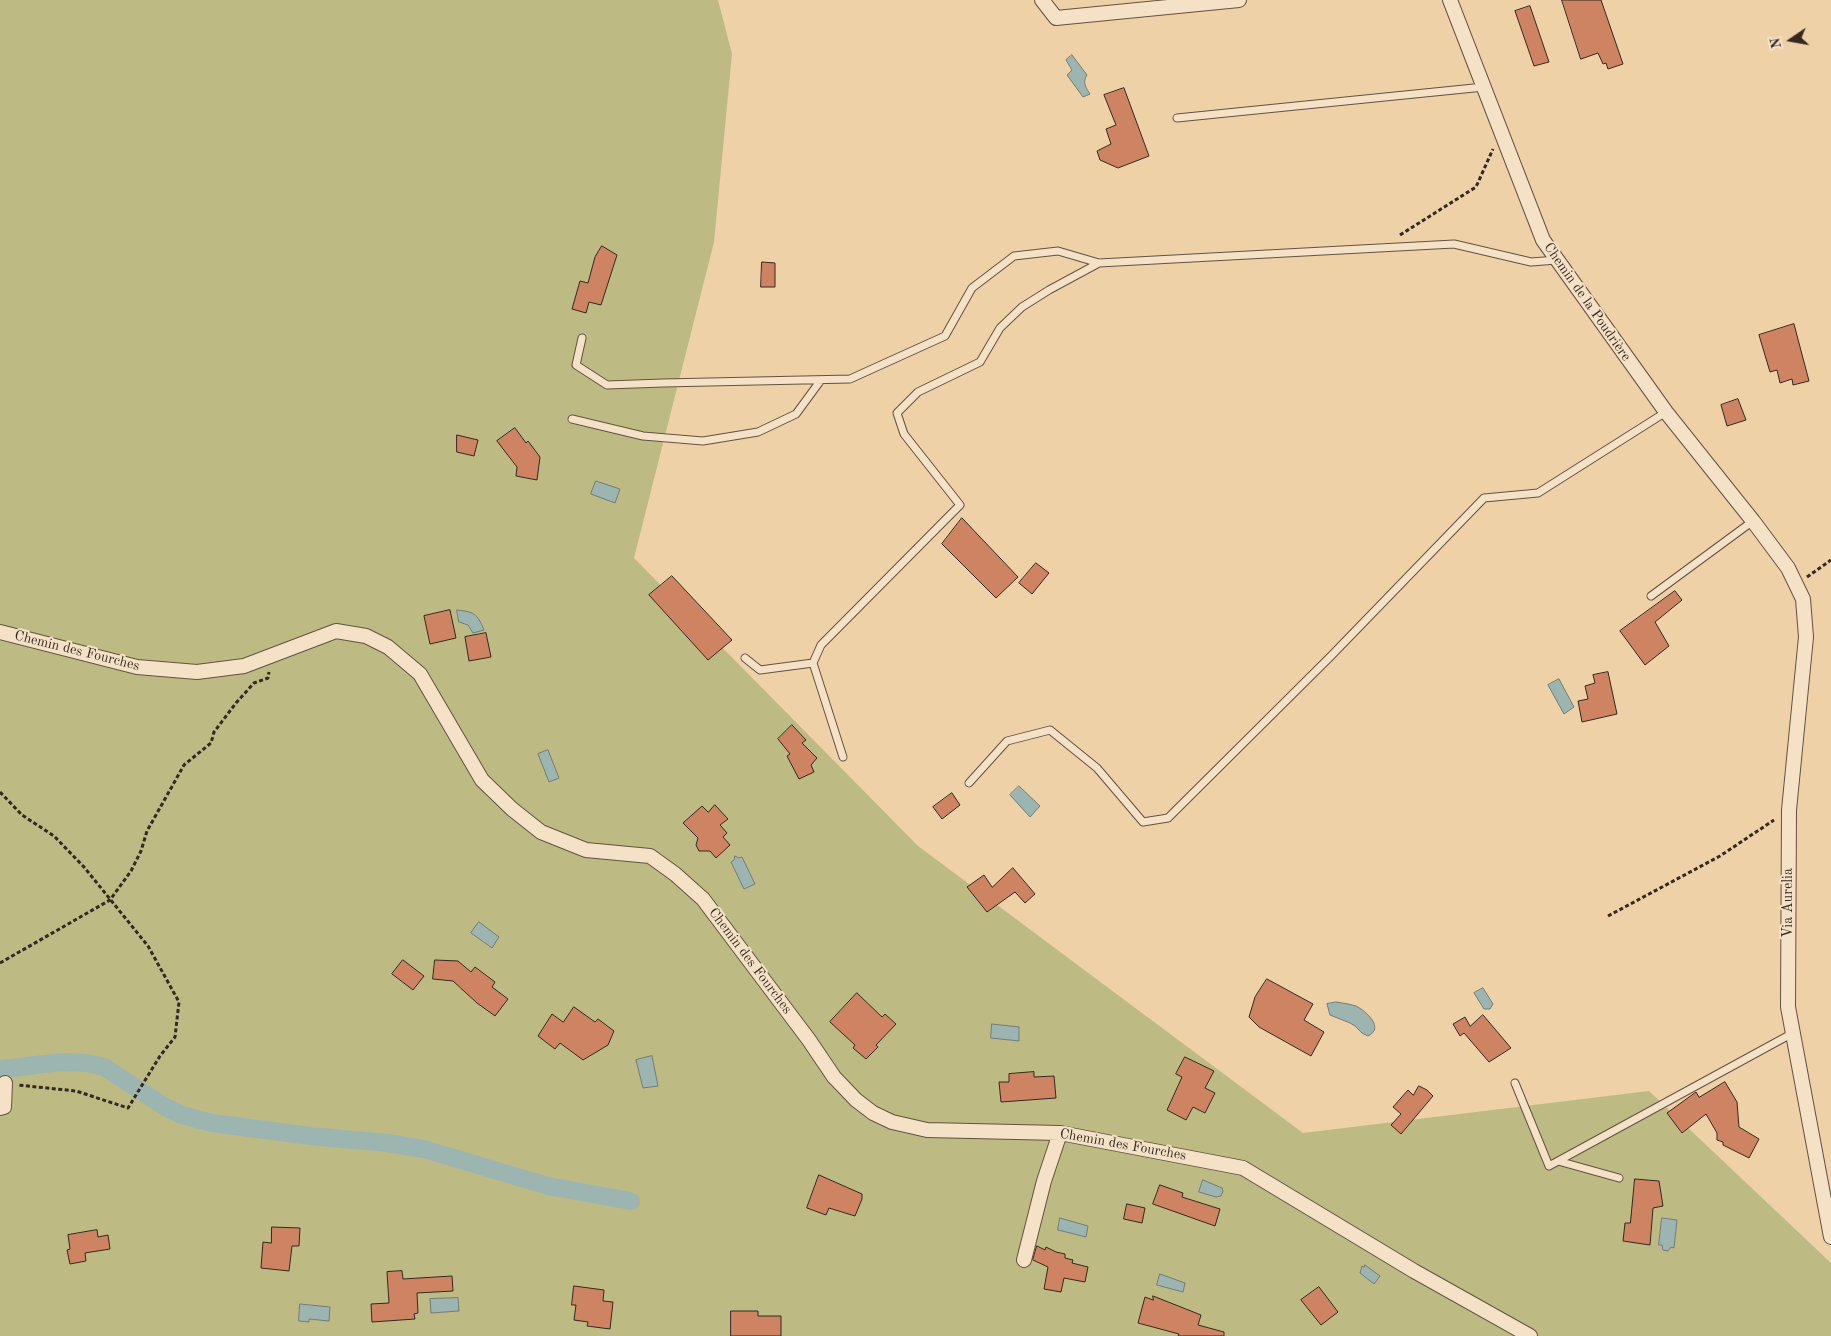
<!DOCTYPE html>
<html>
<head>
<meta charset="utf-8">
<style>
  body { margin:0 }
  #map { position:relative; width:1831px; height:1336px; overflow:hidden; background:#eed1a7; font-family:"Old Standard TT",serif }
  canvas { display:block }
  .north { position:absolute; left:1766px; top:15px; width:50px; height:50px; -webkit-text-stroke:4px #f4e1c6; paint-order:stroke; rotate:258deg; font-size:14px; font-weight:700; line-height:20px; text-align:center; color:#342821 }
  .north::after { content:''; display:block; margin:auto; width:18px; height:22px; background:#342821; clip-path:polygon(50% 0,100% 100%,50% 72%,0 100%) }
</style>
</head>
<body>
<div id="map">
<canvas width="1831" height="1336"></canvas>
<div class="north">N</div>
</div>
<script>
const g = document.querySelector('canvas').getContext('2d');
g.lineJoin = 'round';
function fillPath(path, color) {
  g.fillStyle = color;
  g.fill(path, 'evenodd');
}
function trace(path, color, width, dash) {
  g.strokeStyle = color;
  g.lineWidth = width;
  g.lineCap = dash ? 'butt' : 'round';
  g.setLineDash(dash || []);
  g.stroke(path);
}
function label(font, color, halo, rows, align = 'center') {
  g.font = font + ' "Old Standard TT",serif';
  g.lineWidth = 4;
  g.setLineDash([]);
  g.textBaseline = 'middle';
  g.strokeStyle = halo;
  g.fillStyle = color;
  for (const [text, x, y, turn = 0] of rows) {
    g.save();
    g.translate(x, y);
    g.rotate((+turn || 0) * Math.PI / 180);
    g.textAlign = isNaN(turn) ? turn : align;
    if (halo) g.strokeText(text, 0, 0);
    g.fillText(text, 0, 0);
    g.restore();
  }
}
fillPath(new Path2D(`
  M0 0H718L732 54 714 242 634 558 918 846 1303 1133 1649 1091 1831 1263V1336H0Z`), '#beba84');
const water = new Path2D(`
  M1072 55 1087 75C1082 82 1086 88 1090 94L1083 97 1067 75 1072 70 1066 60Z
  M596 481 620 489 615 503 591 494Z
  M457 610C474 612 477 613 484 630L473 633 468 625 459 622Z
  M1559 679 1574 707 1564 714 1548 685Z
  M548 750 559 778 549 782 538 754Z
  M1019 786 1040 806 1030 817 1010 795Z
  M735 856 739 858 742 857 755 884 744 889 731 862 734 860Z
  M479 922 499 937 492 948 471 933Z
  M1483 988 1493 1004 1490 1009H1484L1474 993Z
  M1336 1002C1342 1003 1350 1004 1356 1006 1366 1011 1385 1028 1368 1036L1362 1033 1355 1026 1350 1023 1330 1015 1327 1004Z
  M992 1024 1019 1027V1041L991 1038Z
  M652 1056 658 1086 643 1088 636 1060Z
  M1203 1180 1222 1188 1223 1191 1221 1196 1216 1197 1199 1192Z
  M1060 1218 1088 1226 1086 1237 1058 1230Z
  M1662 1218 1677 1220 1674 1248 1671 1247 1668 1251 1663 1250 1662 1245H1659Z
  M1365 1265 1380 1276 1374 1284 1360 1273 1362 1266 1364 1267Z
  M1160 1274 1185 1283 1183 1292 1157 1285Z
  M458 1298 459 1311 431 1313 430 1299Z
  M300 1304 330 1307 329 1321 309 1319V1322L299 1321Z`);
fillPath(water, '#9cb5b1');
trace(water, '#727d77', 1);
trace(new Path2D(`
  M0 1069C35 1067 69 1056 104 1067L167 1108 182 1115 212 1123 310 1136 388 1143 424 1149 548 1186 631 1201`), '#9cb5b1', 18);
const building = new Path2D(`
  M1562 0H1601L1623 64 1608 69 1606 63 1603 64 1598 53 1581 59Z
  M1530 6 1549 62 1534 66 1515 11Z
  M1124 88 1149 156 1118 168 1100 160 1097 151 1111 144 1106 129 1116 125 1104 95Z
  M602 246 617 255 601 305 589 302 586 313 572 309 580 281 588 283 595 257Z
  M762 262 775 263V287H761Z
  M1794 324 1809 381 1793 385 1792 379 1780 383 1777 370 1770 372 1759 335Z
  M1738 399 1746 420 1727 426 1721 405Z
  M515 428 526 443 528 441 540 457 537 480 516 476 517 467 497 441Z
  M457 435 478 440 474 456 457 452Z
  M962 518 1018 577 996 598 942 544Z
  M1036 563 1049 573 1032 594 1019 583Z
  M672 576 732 640 708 660 649 595Z
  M1675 591 1682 600 1655 622 1669 646 1645 665 1620 631Z
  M450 610 456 638 430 644 424 616Z
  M486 633 491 657 469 661 465 637Z
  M1608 672 1617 714 1582 722 1578 701 1588 699 1585 686 1595 683 1593 675Z
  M792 725 806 740 802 743 817 758 811 765 814 772 799 779 787 756 790 754 778 739Z
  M952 793 960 805 942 819 933 807Z
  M715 805 728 819 720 825 727 833 723 837 730 845 716 858 710 851H699L696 845 698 838 683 823 702 806 708 812Z
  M1013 868 1035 894 1025 903 1015 892 987 912 967 887 984 875 992 887Z
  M403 960 424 976 413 990 392 974Z
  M435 960 458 961 471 972 475 967 495 982 492 987 508 999 495 1016 477 1003 453 981 433 979Z
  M1267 979 1313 1004 1304 1020 1324 1032 1311 1056 1259 1027 1249 1017 1255 997Z
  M857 993 882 1017 885 1014 896 1024 876 1045 878 1047 866 1059 853 1048 855 1045 830 1022Z
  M574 1007 595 1022 598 1019 614 1031 608 1045 583 1060 560 1043 555 1049 538 1036 552 1014 563 1022Z
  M1483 1015 1511 1048 1489 1062 1464 1033 1460 1036 1453 1024 1465 1017 1470 1026Z
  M1185 1057 1214 1071 1205 1088 1215 1093 1205 1113 1193 1107 1186 1120 1167 1110 1182 1077 1176 1074Z
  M1034 1072V1077L1054 1076 1056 1098 1001 1102 999 1082H1009V1074Z
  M1725 1082 1737 1102 1739 1127 1759 1139 1749 1158 1723 1145V1142L1717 1140V1133L1706 1114 1682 1133 1667 1113 1696 1092 1699 1097Z
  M1419 1086 1427 1090 1433 1096 1401 1134 1391 1125 1401 1114 1393 1107 1408 1090 1413 1095Z
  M819 1175 862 1194V1199L855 1216 829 1208 826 1215 807 1208Z
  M1635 1179 1659 1181 1663 1206 1653 1208 1650 1245 1623 1241 1625 1223H1630Z
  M1160 1185 1183 1193 1182 1197 1220 1209 1215 1226 1153 1204Z
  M1127 1204 1145 1208 1142 1223 1124 1219Z
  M272 1227 300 1228 299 1246H292L289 1271 261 1268 263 1242 271 1243Z
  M97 1230 98 1237 108 1235 110 1249 85 1253 86 1261 70 1264 67 1250 70 1249 68 1235Z
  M1037 1246 1045 1250 1046 1247 1056 1252 1065 1254V1258L1073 1260 1072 1263 1088 1267 1085 1282 1064 1278 1061 1292 1044 1289 1048 1267 1033 1260Z
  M402 1271 403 1279 452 1276 453 1291 417 1293 418 1313 414 1314 415 1319 372 1322 371 1304 389 1303 387 1272Z
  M574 1286 604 1290 603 1301 613 1302 610 1329 587 1326 588 1322 574 1320 576 1305H572Z
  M1319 1287 1338 1312 1321 1325 1301 1300Z
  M1153 1296 1201 1315 1198 1325 1224 1332V1336H1178L1179 1334 1138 1323 1145 1297 1153 1300Z
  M731 1311H758V1316H781V1336H731Z`);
fillPath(building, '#ce8463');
trace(building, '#342821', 1);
const service = new Path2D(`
  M1177 118 1484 87
  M582 338 576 365 607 385 663 383 850 379 945 336 972 288 1014 256 1058 251 1099 263 1454 244 1531 262 1557 260
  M572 419 643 436 703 441 758 432 796 414 821 380
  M1651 596 1753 521
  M745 658 760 670 813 663
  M843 757 813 663 821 645 960 505 904 434 897 413 918 392 980 362 1000 328 1022 307 1049 290 1099 263
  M969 783 1007 741 1050 730 1097 768 1143 822 1168 818 1331 656 1484 498 1538 493 1666 412
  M1515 1083 1549 1166 1793 1033
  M1558 1161 1619 1178`);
const minor = new Path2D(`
  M1042 0 1056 18 1239 0
  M1450 0 1543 240 1666 412 1753 521 1788 568 1803 599 1806 637 1789 810 1788 1007 1831 1237
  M0 632 137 667 197 672 244 666 336 631 366 636 388 647 420 674 482 780 512 809 541 832 586 850 650 856 675 874 703 899 809 1040 834 1077 856 1100 873 1113 892 1122 927 1130 1060 1133 1243 1168 1414 1271 1530 1336
  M0 1108 4 1107 5 1083
  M1024 1260 1044 1181 1060 1133`);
trace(service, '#625242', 9);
trace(minor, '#625242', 16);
trace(new Path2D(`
  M1400 235 1476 187 1493 149
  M1807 577 1831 560
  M0 792 22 815 54 836 84 867 148 946 179 1002 175 1037 160 1056 128 1108 76 1091 18 1085
  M1608 916 1720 856 1774 820
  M0 963 110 900 131 871 141 851 147 831 184 765 211 743 214 732 236 703 254 683 268 678 269 672`), '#342821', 3, [4, 2.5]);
trace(service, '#f4e1c6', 7);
trace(minor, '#f4e1c6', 14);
label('14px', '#342821', '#f4e1c6', [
  ["Chemin de la Poudrière",1587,302,55],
  ["Chemin des Fourches",77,651,14],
  ["Via Aurelia",1788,903,-90],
  ["Chemin des Fourches",750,961,53],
  ["Chemin des Fourches",1123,1145,10]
]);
</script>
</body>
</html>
